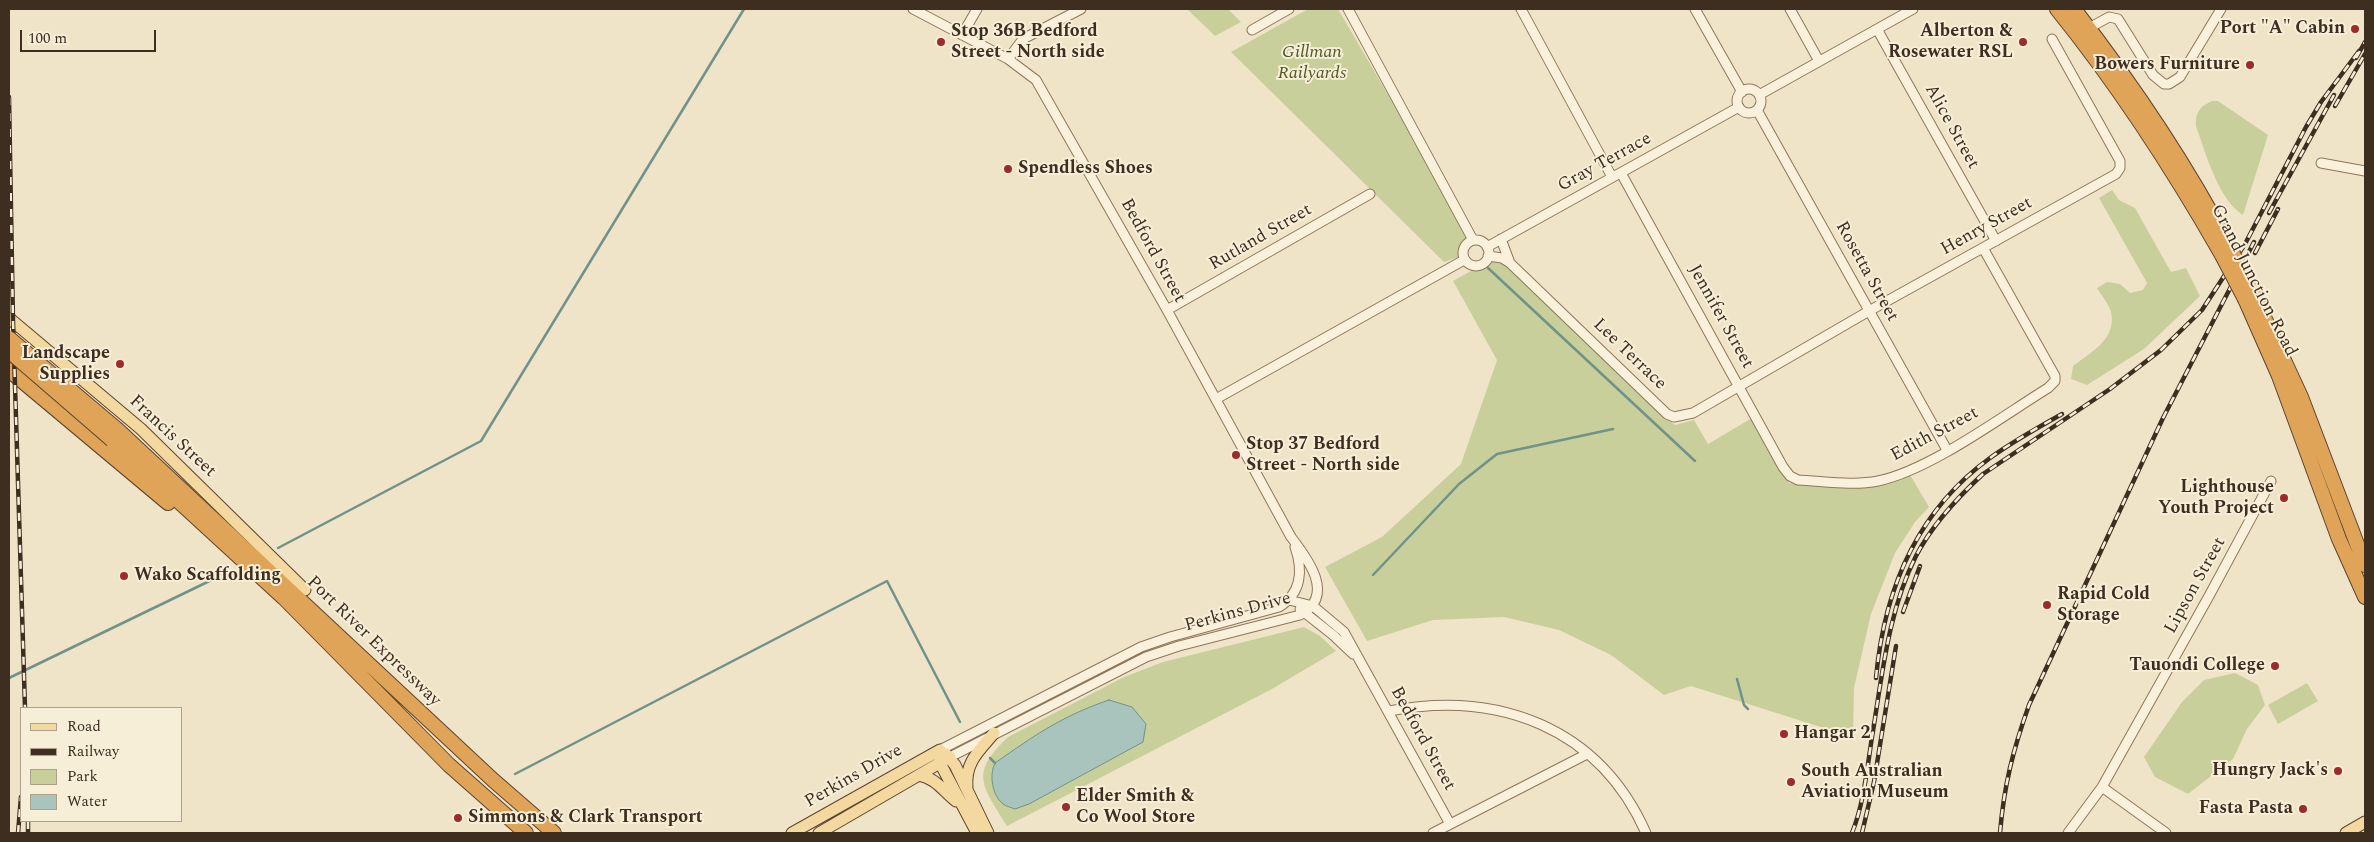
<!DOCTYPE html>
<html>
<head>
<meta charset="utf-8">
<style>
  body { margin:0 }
  #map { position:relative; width:2374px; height:842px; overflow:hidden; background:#f0e4c8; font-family:Spectral,serif }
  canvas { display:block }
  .frame { position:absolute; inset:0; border:10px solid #3d2e20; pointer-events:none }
  .legend { position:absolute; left:20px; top:707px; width:162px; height:115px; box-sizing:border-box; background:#f7eed8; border:1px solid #ada18e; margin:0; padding:6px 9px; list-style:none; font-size:15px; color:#3d2e20 }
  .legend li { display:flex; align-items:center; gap:10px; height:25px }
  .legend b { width:25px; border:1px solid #ada18e }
  .scale { position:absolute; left:20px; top:30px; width:136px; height:22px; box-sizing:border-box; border:2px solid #3d2e20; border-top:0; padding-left:6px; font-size:15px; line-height:18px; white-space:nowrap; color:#3d2e20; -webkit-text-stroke:4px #f7eed8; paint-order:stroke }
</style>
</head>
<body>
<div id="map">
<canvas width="2374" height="842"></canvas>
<div class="frame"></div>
<ul class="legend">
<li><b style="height:6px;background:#f3d9a0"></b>Road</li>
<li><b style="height:6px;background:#3d2e20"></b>Railway</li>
<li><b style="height:14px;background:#c9cf9b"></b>Park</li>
<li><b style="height:14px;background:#a9c4bc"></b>Water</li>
</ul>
<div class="scale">100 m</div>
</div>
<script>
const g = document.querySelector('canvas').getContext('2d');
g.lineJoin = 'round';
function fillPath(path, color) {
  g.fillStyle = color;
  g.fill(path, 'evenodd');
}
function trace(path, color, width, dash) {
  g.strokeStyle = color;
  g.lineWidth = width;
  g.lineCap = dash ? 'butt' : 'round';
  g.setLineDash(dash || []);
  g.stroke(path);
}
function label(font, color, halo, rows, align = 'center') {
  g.font = font + ' Spectral,serif';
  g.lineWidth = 4;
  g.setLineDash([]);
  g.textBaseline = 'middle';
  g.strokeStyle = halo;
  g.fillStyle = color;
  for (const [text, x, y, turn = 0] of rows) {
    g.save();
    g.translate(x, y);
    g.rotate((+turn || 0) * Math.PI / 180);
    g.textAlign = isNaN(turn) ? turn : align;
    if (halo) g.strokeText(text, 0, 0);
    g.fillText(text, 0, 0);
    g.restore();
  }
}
fillPath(new Path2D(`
  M1187 9H1228L1241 22 1215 36Z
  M1308 9H1338L1471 237 1459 257 1444 262 1231 52Z
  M2212 101H2218L2268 135 2243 215C2218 199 2206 154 2196 126 2195 113 2199 107 2212 101Z
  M2112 190 2119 200 2135 208 2171 272 2186 268 2200 296 2144 349 2087 385 2071 379 2073 366C2091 352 2117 339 2111 312 2109 304 2101 295 2097 288L2107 282 2120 284 2130 293 2143 290 2147 283 2099 198Z
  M1496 257 1675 425 1694 420 1708 444 1752 418 1789 483 1869 487 1909 473 1929 507 1915 522 1895 553 1871 614 1854 688 1853 735H1846L1691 686 1664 695 1611 655 1559 630 1504 617 1433 620 1367 641 1325 567 1382 537 1461 464 1497 360 1453 281Z
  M1304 627 1320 636 1336 651 1272 689 1007 826C982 785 969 774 1008 737L1124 677 1163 662Z
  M2235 673 2258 685 2265 705 2247 729 2233 759 2188 794 2155 777 2144 757 2182 702 2204 680Z
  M2307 683 2318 701 2278 724 2268 705Z`), '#c9cf9b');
const water = new Path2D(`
  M1109 700 1132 707 1146 724 1143 742 1029 804 1015 809C1012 808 1006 806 1003 804 992 795 989 775 995 763 1035 735 1062 716 1109 700Z`);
fillPath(water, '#a9c4bc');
trace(water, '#6f938a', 1);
trace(new Path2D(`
  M1488 268 1695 461
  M278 548 481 441 744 9
  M1373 575 1459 484 1497 454 1613 429
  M9 678 224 574
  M1737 679 1744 705 1748 709
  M990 758 995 763
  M515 774 887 581 960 722`), '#6f938a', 2.5);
const minor = new Path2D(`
  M913 9 1008 59 1036 80 1167 310 1291 537C1308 559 1336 596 1300 615L1179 646 1146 657 950 757
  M1348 9 1473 240
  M1521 9 1612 177
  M1695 9 1742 92
  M1790 9 1819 61
  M2089 28 2109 17 2118 19 2153 75 2164 84H2169L2180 77 2221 9
  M1877 29 1996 241
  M1252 30 1289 9
  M962 35 977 9
  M1008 59 1023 39 1081 9
  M1737 101a12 12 0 1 1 24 0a12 12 0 1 1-24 0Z
  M1759 95 1913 9
  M1757 110 1947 450
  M2321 163 2365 171
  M1621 173 1783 467 1790 476 1798 480C1823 481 1853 486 1878 481 1930 470 2001 417 2048 388L2055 381V376L1983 248
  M1463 253a13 13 0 1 1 26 0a13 13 0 1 1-26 0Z
  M1487 247 1739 107
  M1488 256 1502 258 1510 263 1501 239
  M1510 263 1667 414 1674 417 1693 413 1869 311 2116 174 2120 168V161L2052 39
  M1167 310 1370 194
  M1216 399 1464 260
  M1289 600 1313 606 1344 632 1450 824
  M1300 609 1333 635 1353 654
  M1389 711C1498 690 1599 727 1646 833
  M940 750 1141 647 1170 637 1279 607C1302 593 1303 570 1295 547
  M2102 787 2166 833
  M1433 833 1587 754
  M2068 833 2102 787 2209 596 2271 481`);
const major = new Path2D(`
  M9 318 141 429 305 590
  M946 754 955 765 988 833
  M940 756V763L977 833
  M919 775C936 778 944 792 956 801
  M967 787C965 762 979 751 994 733
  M792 833 940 750
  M819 833 950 757
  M2346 833 2365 822`);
const highway = new Path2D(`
  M2057 9C2119 86 2173 169 2222 255
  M2074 9C2132 84 2185 162 2229 246
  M2251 289 2301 397 2365 565
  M2245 299 2279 376 2339 539 2365 597
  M9 370 168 503
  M118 430 493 780 554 833
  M112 440 284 598 449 765 526 833`);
trace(minor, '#8d765c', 11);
trace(major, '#5b4430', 13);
trace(highway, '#5b4430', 16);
trace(minor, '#faf1dc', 9);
trace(major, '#f3d9a0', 11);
trace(highway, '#e0a458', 14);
const rail = new Path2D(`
  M2356 58 2365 42
  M9 97 13 321 25 708
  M2335 106 2365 54
  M2269 213 2334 95
  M2255 253 2278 209
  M1903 612 1920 566
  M1876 678C1884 590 1917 511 1990 458 2012 442 2037 428 2062 414
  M28 821V833
  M18 833 21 797
  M1852 833C1864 803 1867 769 1872 737 1882 677 1888 611 1916 556 1932 525 1957 498 1983 474L2110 389 2161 350 2202 310 2245 244 2306 127 2321 102 2359 51
  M1862 833 1874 782 1896 646
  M2000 833C2004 785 2013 750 2029 705L2163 418 2254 242`);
trace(rail, '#3d2e20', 4.5);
trace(rail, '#f7eed8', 2.5, [8]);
const highwayBridge = new Path2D(`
  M2229 246 2251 289
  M2222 255 2245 299
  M9 338 118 430
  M9 351 112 440`);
trace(highwayBridge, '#5b4430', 16, []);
trace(highwayBridge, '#e0a458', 14);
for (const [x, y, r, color] of [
  [2355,29,5,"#9e2a2b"],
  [941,42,5,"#9e2a2b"],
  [2023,42,5,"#9e2a2b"],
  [2250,65,5,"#9e2a2b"],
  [1008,169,5,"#9e2a2b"],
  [120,364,5,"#9e2a2b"],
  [1236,455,5,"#9e2a2b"],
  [2284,498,5,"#9e2a2b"],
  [124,576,5,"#9e2a2b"],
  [2047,605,5,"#9e2a2b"],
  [2275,666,5,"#9e2a2b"],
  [1784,734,5,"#9e2a2b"],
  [2338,771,5,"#9e2a2b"],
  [1791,782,5,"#9e2a2b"],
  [1066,807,5,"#9e2a2b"],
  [2303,809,5,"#9e2a2b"],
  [458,818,5,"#9e2a2b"]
]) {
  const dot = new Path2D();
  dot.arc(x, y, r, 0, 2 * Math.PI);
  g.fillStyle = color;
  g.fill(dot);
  trace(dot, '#f7eed8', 2);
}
label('bold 18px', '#3d2e20', '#f7eed8', [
  ["Port \"A\" Cabin",2345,29,"right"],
  ["Stop 36B Bedford",951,32],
  ["Street - North side",951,53],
  ["Alberton &",2013,32,"right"],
  ["Rosewater RSL",2013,53,"right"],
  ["Bowers Furniture",2240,65,"right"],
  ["Spendless Shoes",1018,169],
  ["Landscape",110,354,"right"],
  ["Supplies",110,375,"right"],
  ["Stop 37 Bedford",1246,445],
  ["Street - North side",1246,466],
  ["Lighthouse",2274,488,"right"],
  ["Youth Project",2274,509,"right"],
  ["Wako Scaffolding",134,576],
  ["Rapid Cold",2057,595],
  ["Storage",2057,616],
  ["Tauondi College",2265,666,"right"],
  ["Hangar 2",1794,734],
  ["Hungry Jack's",2328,771,"right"],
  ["South Australian",1801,772],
  ["Aviation Museum",1801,793],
  ["Elder Smith &",1076,797],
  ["Co Wool Store",1076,818],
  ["Fasta Pasta",2293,809,"right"],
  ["Simmons & Clark Transport",468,818]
], 'left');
label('italic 18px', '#4d5a26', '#f7eed8', [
  ["Gillman",1312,53],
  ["Railyards",1312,74]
]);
label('18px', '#3d2e20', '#f7eed8', [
  ["Alice Street",1951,127,61],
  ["Gray Terrace",1605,163,-29],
  ["Henry Street",1987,227,-29],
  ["Rutland Street",1261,238,-30],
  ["Bedford Street",1152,251,61],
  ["Rosetta Street",1866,272,61],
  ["Grand Junction Road",2253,281,63],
  ["Jennifer Street",1720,317,61],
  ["Lee Terrace",1629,355,44],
  ["Edith Street",1935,435,-28],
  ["Francis Street",172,437,43],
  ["Lipson Street",2196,586,-61],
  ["Perkins Drive",1238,613,-15],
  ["Port River Expressway",373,642,44],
  ["Bedford Street",1422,739,61],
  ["Perkins Drive",854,777,-30]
]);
</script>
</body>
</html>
